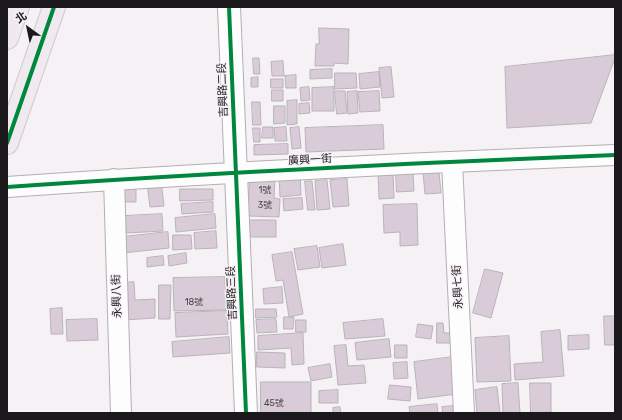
<!DOCTYPE html>
<html>
<head>
<meta charset="utf-8">
<style>
  body { margin:0 }
  #map { position:relative; width:622px; height:420px; overflow:hidden; background:#f6f1f5; font-family:Rubik,"Noto Sans TC",sans-serif }
  canvas { display:block }
  .frame { position:absolute; inset:0; border:8px solid #1b191b; pointer-events:none }
  .north { position:absolute; left:8px; top:8px; width:40px; height:40px; -webkit-text-stroke:3px #f7f0f6; paint-order:stroke; rotate:327deg; font-size:11px; font-weight:700; line-height:16px; text-align:center; color:#1b191b }
  .north::after { content:''; display:block; margin:auto; width:14px; height:18px; background:#1b191b; clip-path:polygon(50% 0,100% 100%,50% 72%,0 100%) }
</style>
</head>
<body>
<div id="map">
<canvas width="622" height="420"></canvas>
<div class="frame"></div>
<div class="north">北</div>
</div>
<script>
const g = document.querySelector('canvas').getContext('2d');
g.lineJoin = 'round';
function fill(path, color) { g.fillStyle = color; g.fill(path, 'evenodd'); }
function trace(path, color, width, dash) { g.strokeStyle = color; g.lineWidth = width; g.lineCap = dash ? 'butt' : 'round'; g.setLineDash(dash || []); g.stroke(path); }
function label(font, color, halo, rows, align = 'center') {
  g.font = font + ' Rubik,"Noto Sans TC",sans-serif'; g.lineWidth = 3; g.setLineDash([]); g.textBaseline = 'middle'; g.strokeStyle = halo; g.fillStyle = color; for (const [text, x, y, turn = 0] of rows) {
    g.save(); g.translate(x, y); g.rotate((+turn || 0) * Math.PI / 180); g.textAlign = isNaN(turn) ? turn : align; if (halo) g.strokeText(text, 0, 0); g.fillText(text, 0, 0); g.restore();
  }
}
const building = new Path2D(`
  M319 28 349 29 348 64 334 63V66H315L316 44H319Z
  M615 55V58L591 123 507 128 505 67Z
  M253 58H259L260 74H254Z
  M283 61 284 76H272L271 62Z
  M391 67 394 97 382 98 379 68Z
  M332 69V78L310 79V70Z
  M379 72 380 87 360 89 359 74Z
  M335 73H356L357 88 335 89Z
  M296 75V88H286L285 76Z
  M258 77V87H251V78Z
  M271 79H283V88H271Z
  M309 87 310 100 301 101 300 88Z
  M334 87V111H312V88Z
  M272 90H283V101H272Z
  M335 91H345L347 113 337 114Z
  M357 91 358 113 348 114 347 92Z
  M379 91 380 111 360 112 358 92Z
  M297 100V124L287 125V101Z
  M252 102H260L261 125H253Z
  M309 103 310 113 299 114V104Z
  M274 106H285V123L274 124Z
  M383 125 384 149 306 152 305 128Z
  M263 127H273V138H262Z
  M286 127 287 141H275L274 128Z
  M299 127 301 148 292 149 290 128Z
  M253 128H260V142H254Z
  M288 144V154L254 155V145Z
  M393 171 394 198 379 199 378 172Z
  M300 172 301 195 280 197 279 174Z
  M439 172 441 193 425 194 423 173Z
  M396 173H413L414 191 397 192Z
  M250 177 275 178 274 198 280 199 279 217 249 216Z
  M347 179 349 206 333 207 330 180Z
  M327 180 330 209 317 210 315 181Z
  M161 181 164 206 150 207 147 183Z
  M305 181H312L315 210H308Z
  M122 184H136V202H123Z
  M180 189H213V200L180 201Z
  M302 198 303 209 284 211 283 199Z
  M213 202V212L182 214 181 204Z
  M417 204 418 245 400 246V232L384 233 383 205Z
  M162 214 163 231 126 233 125 216Z
  M215 214 216 228 176 232 175 218Z
  M249 220H276V237H249Z
  M216 231 217 248 195 249 194 233Z
  M168 232 169 248 123 253 122 237Z
  M173 235H191L192 249 173 250Z
  M343 244 346 265 322 268 319 248Z
  M317 246 320 267 298 270 294 249Z
  M292 252 303 314 289 317 283 280 276 281 272 255Z
  M186 253 187 263 169 266 168 256Z
  M163 256 164 265 147 267V258Z
  M485 269 503 273 491 318 473 313Z
  M225 277 226 310 174 311 173 278Z
  M134 282 135 300 155 299V318L124 320 122 283Z
  M159 285H171L170 319H159Z
  M282 287 283 303 264 304 263 289Z
  M62 308 63 334H51L50 309Z
  M256 309H276L277 317 256 318Z
  M227 311 228 334 176 337 175 313Z
  M604 316H615V345H605Z
  M284 317H294L293 329H284Z
  M97 319 98 340 67 341 66 320Z
  M276 319 277 332 257 333 256 320Z
  M383 319 385 336 345 339 343 323Z
  M296 320H306V332H296Z
  M437 323H443L444 333H454V343H437Z
  M418 324 433 326 431 339 416 337Z
  M560 330 564 376 515 380 514 364 543 362 541 332Z
  M303 333 304 364 292 365 291 348 258 350V336Z
  M589 335V349L568 350V336Z
  M509 336 511 381 477 382 475 338Z
  M229 337 230 353 173 357 172 342Z
  M389 339 391 357 357 360 355 343Z
  M346 345 348 366 364 365 366 383 338 385 334 346Z
  M395 345H407V358H395Z
  M257 352 285 353V368L257 367Z
  M453 357 457 394 418 399 414 362Z
  M407 362 408 378 394 379 393 363Z
  M330 364 332 377 311 381 308 368Z
  M261 382H311V413H261Z
  M518 383 520 413H503L502 384Z
  M530 383H551V412L531 413Z
  M390 385 411 387 410 401 388 399Z
  M497 387 500 413H477L475 390Z
  M338 390V403H319V391Z
  M437 404 438 413H410L409 407Z
  M453 406 454 413H443L442 407Z
  M340 407 341 413H333V408Z`);
fill(building, '#d9ccd8');
trace(building, '#b7b4b7', 1);
const street = new Path2D(`
  M452 162 464 413
  M114 179 121 413
  M7 187C209 173 412 163 615 155`);
const secondary = new Path2D(`
  M229 7 246 413`);
const primary = new Path2D(`
  M7 38 18 7
  M7 143 54 7`);
trace(street, '#b2afb2', 22);
trace(secondary, '#b2afb2', 24);
trace(primary, '#cecccd', 24);
trace(street, '#fefdfe', 20);
trace(secondary, '#fefdfe', 22);
trace(primary, '#f0e9f0', 22);
trace(new Path2D(`
  M229 7 246 413
  M7 143 54 7
  M7 187C209 173 412 163 615 155`), '#00873e', 4);
label('9px', '#4a464a', null, [
  ["1號",265,190],
  ["3號",265,205],
  ["18號",194,302],
  ["45號",274,403]
]);
label('11px', '#1b191b', '#f7f0f6', [
  ["吉興路二段",223,90,-92],
  ["廣興一街",310,160,-3],
  ["永興七街",458,287,-93],
  ["吉興路三段",232,293,-92],
  ["永興八街",117,296,-92]
]);
</script>
</body>
</html>
